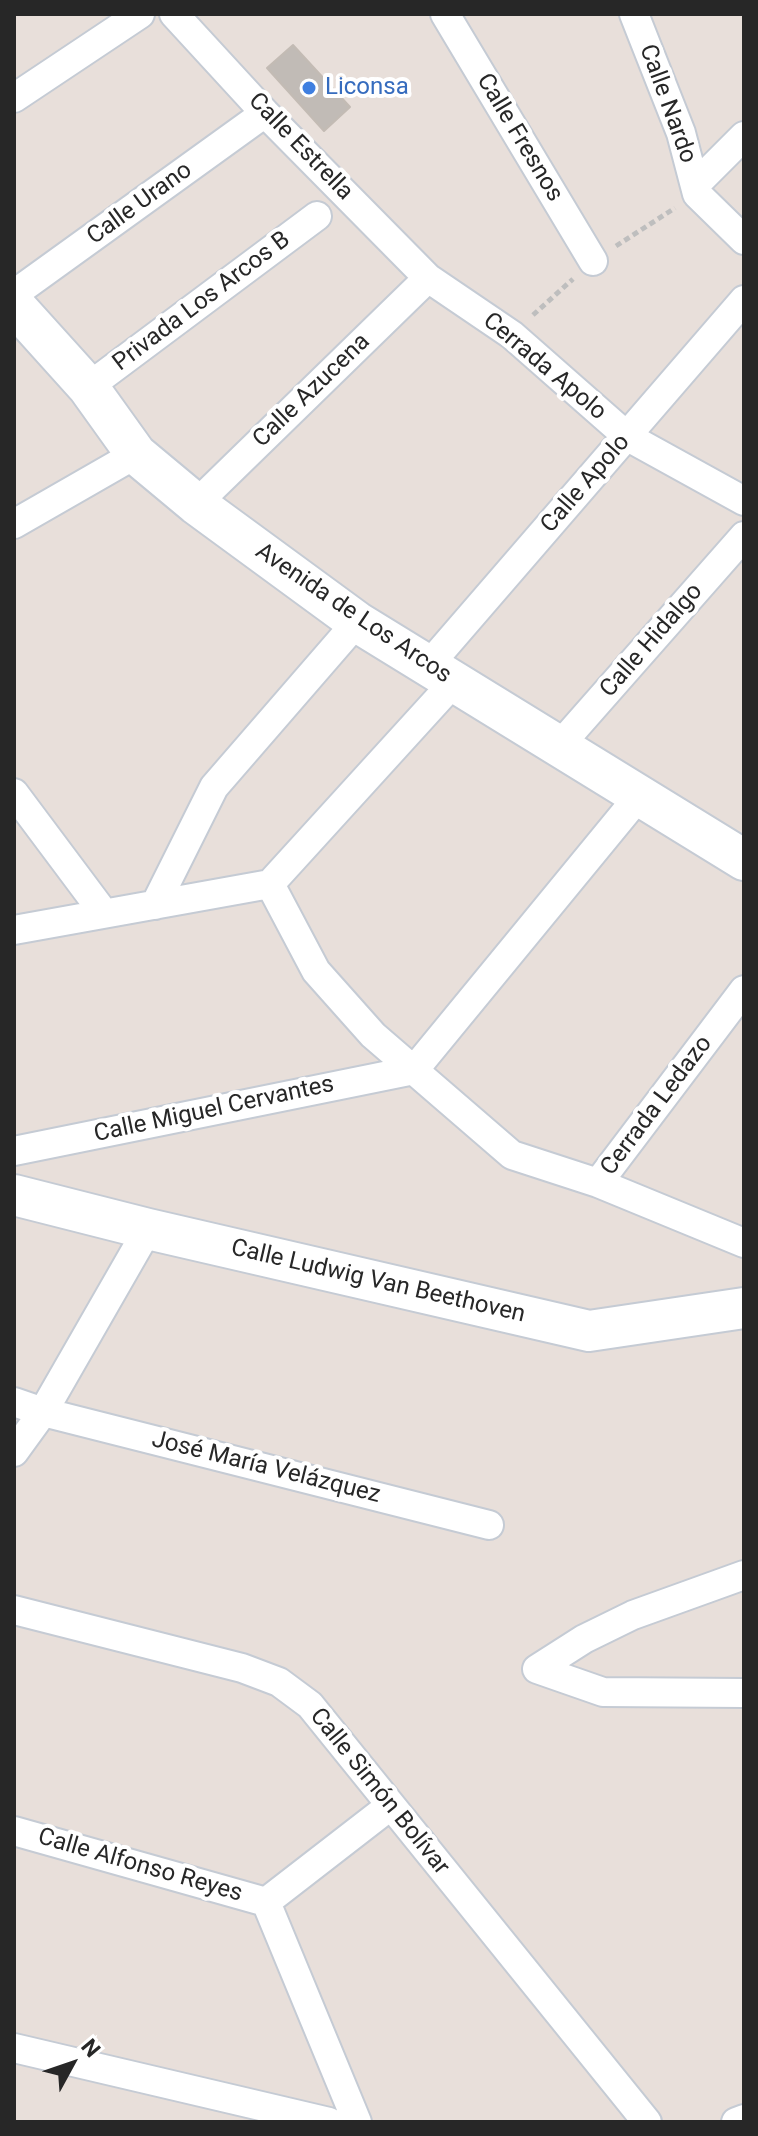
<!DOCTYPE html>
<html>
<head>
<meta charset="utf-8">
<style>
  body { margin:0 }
  #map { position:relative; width:758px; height:2136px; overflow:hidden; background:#e8dfda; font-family:Roboto,sans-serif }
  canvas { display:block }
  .frame { position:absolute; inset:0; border:16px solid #272727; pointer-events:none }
  .north { position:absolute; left:32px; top:2024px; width:80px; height:80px; -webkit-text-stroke:6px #fff; paint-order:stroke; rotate:50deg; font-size:22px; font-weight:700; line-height:32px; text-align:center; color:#272727 }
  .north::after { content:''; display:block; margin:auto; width:28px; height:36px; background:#272727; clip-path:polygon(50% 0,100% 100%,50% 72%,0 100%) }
</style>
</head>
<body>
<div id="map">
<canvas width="758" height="2136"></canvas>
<div class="frame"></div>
<div class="north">N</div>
</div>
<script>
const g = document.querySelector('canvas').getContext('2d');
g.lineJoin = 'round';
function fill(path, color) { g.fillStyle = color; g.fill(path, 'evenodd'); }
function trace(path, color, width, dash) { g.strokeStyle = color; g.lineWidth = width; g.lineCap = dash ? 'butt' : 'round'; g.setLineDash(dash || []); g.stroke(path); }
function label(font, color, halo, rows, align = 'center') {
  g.font = font + ' Roboto,sans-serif'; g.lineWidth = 8; g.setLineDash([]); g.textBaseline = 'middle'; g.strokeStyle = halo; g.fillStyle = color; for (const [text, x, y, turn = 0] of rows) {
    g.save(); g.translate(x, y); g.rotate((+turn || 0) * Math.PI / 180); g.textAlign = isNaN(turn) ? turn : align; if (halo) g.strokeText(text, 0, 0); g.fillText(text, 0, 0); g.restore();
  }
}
const building = new Path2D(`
  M293 45 350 107 324 131 267 68Z`);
fill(building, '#c1bbb6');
trace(building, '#c3bbb4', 2);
const street = new Path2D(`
  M174 14 265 113 428 278 512 335 628 437 744 501
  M445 14 593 261
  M634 14 681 133 697 194 744 240
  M14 98 140 14
  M695 185 744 136
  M14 294 265 113
  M88 387 317 216
  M196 504 428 278
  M14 524 136 454
  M427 667 744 300
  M560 745 744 536
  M14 793 103 912
  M270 884 316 971 373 1035 512 1155 598 1183 744 1243
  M270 884 453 683
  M155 905 214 787 357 622
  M14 930 270 884
  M14 1151 414 1070 639 796
  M598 1183 744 990
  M14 1402 43 1412 489 1525
  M14 1452 43 1412 148 1229
  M14 1610 242 1668 279 1682 310 1705 647 2122
  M537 1669 584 1639 633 1615 744 1575
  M537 1669 603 1692 744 1693
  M14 1831 266 1902
  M266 1902 357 2122
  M266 1902 390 1806
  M14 2048 329 2122
  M736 2122 744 2119`);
const secondary = new Path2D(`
  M14 305 88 387 136 454 196 504 357 622 744 860
  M14 1195 148 1229 589 1331 744 1308`);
trace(street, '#c5cbd4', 32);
trace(secondary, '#c5cbd4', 44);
trace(new Path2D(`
  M616 246 675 208
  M533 315 573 279`), '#bebebe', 5, [6, 4]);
trace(street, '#fff', 28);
trace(secondary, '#fff', 40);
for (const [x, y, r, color] of [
  [309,88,8,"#3f7fe0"]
]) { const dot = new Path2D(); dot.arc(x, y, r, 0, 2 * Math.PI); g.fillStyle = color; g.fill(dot); trace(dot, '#fff', 3); }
label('24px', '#366cbe', '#fff', [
  ["Liconsa",325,88]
], 'left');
label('24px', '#272727', '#fff', [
  ["Calle Nardo",667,104,70],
  ["Calle Fresnos",519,138,59],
  ["Calle Estrella",300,147,46],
  ["Calle Urano",140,204,-36],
  ["Privada Los Arcos B",202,302,-37],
  ["Cerrada Apolo",544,367,40],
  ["Calle Azucena",312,391,-44],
  ["Calle Apolo",586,484,-49],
  ["Avenida de Los Arcos",353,614,34],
  ["Calle Hidalgo",652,641,-49],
  ["Cerrada Ledazo",657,1106,-53],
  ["Calle Miguel Cervantes",214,1110,-12],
  ["Calle Ludwig Van Beethoven",378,1282,13],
  ["José María Velázquez",266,1468,14],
  ["Calle Simón Bolívar",379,1792,51],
  ["Calle Alfonso Reyes",140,1866,16]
]);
</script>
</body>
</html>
